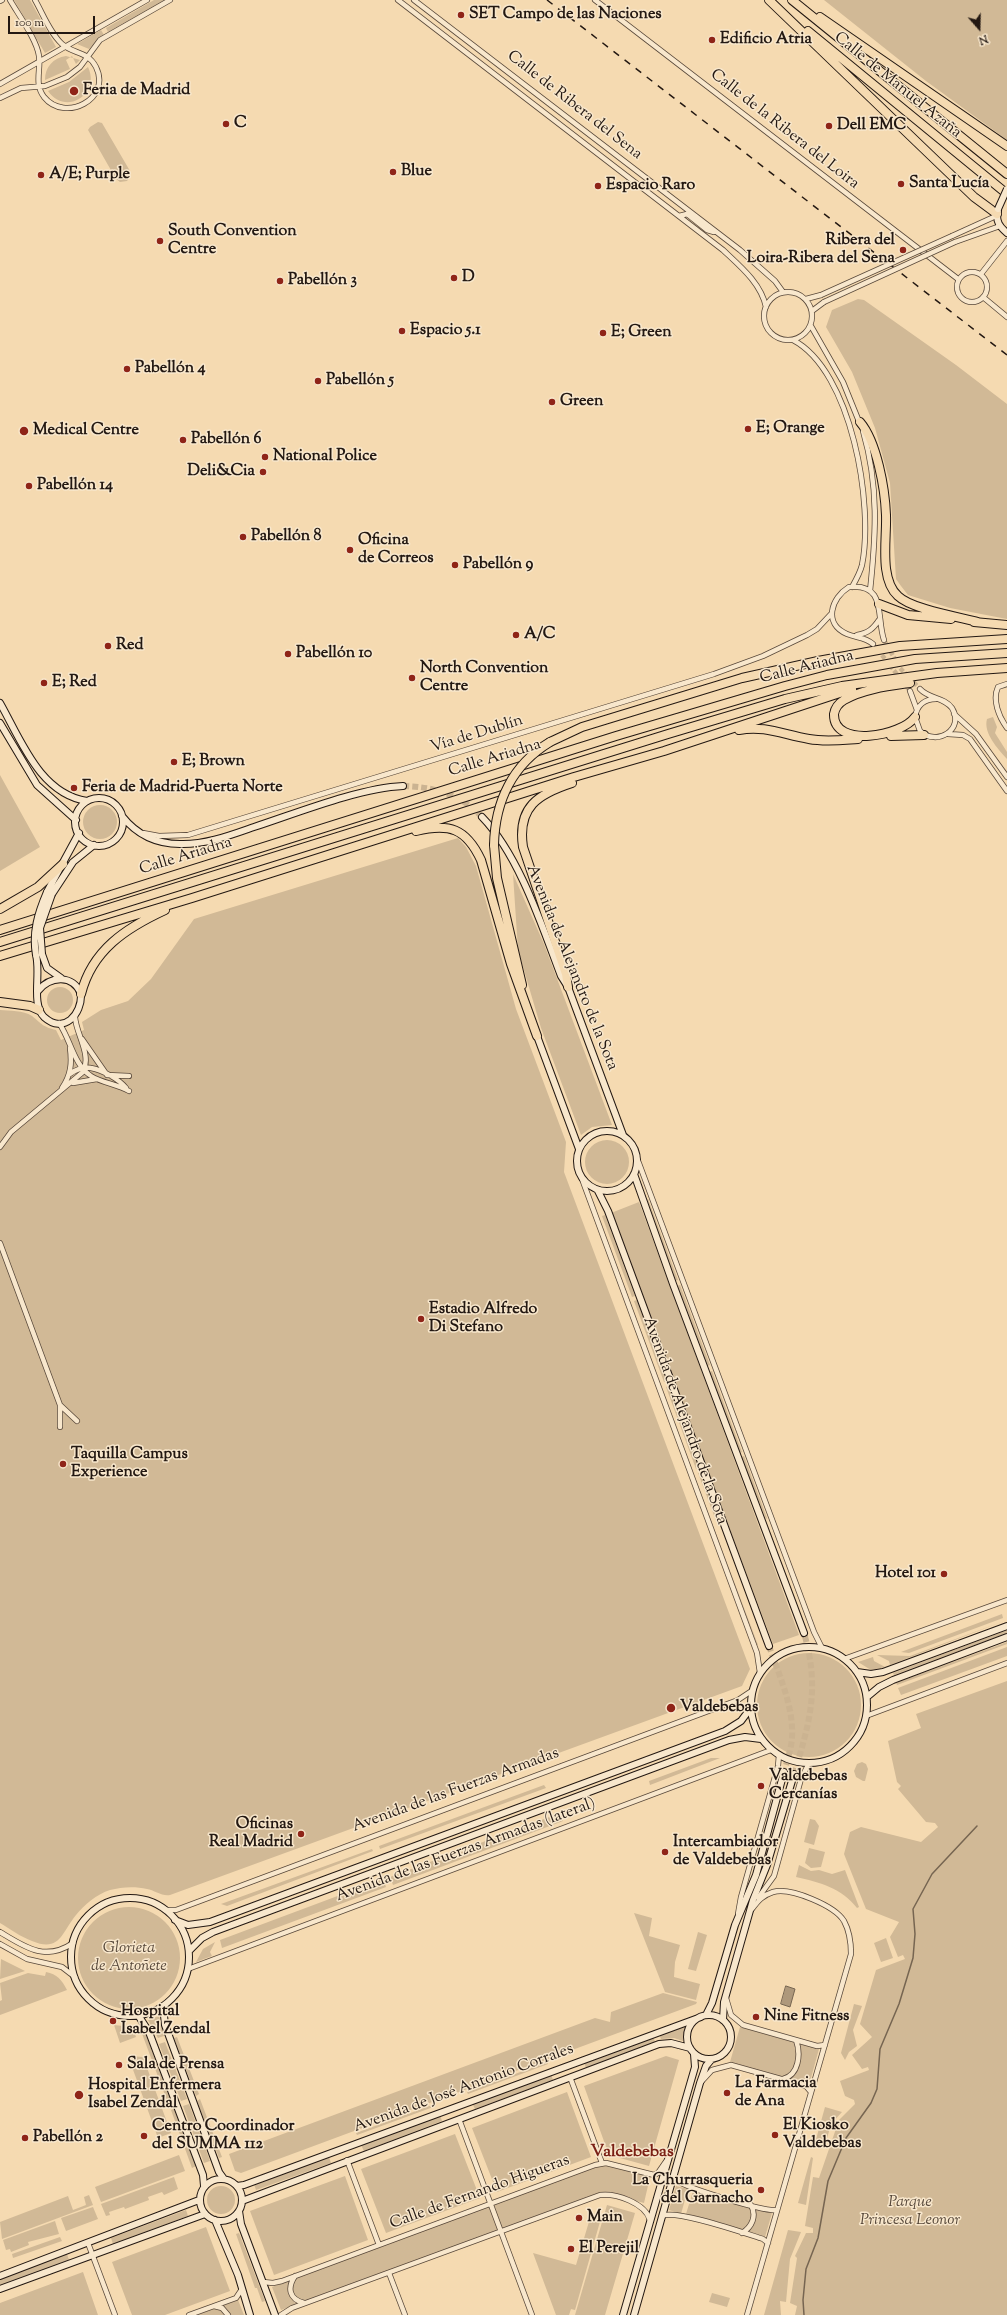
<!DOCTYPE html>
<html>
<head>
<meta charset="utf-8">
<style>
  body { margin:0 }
  #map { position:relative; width:1007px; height:2315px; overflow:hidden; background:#f5dab1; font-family:"Sorts Mill Goudy",serif }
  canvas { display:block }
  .north { position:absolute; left:959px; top:8px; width:40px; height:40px; -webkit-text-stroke:3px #f8e7cc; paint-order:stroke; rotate:160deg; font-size:11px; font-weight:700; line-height:16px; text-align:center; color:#231812 }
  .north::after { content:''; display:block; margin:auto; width:14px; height:18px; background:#231812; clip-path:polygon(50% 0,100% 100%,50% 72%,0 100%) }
  .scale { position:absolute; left:8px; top:16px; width:87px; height:18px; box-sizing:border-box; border:2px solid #231812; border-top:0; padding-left:5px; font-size:12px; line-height:14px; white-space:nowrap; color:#231812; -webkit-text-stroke:3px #f8e7cc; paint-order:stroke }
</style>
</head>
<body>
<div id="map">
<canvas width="1007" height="2315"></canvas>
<div class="north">N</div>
<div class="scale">100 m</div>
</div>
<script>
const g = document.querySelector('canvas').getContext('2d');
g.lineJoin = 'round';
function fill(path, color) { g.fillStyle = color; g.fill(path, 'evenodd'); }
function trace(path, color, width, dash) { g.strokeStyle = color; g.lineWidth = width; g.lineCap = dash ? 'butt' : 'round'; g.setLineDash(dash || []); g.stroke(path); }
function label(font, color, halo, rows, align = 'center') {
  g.font = font + ' "Sorts Mill Goudy",serif'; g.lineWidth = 3; g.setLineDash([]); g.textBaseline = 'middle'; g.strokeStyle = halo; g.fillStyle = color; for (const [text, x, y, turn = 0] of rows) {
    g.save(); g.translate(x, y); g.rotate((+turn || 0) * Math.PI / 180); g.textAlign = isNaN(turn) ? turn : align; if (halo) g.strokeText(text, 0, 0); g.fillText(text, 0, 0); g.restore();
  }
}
fill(new Path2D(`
  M14 0H30L56 47 45 53Z
  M154 0H164L108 32 106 28Z
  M824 0H1007V140L926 81Z
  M101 30 104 35 89 49 77 44Z
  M66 56 80 60 76 64 72 56 66 60 70 69 45 80C45 67 53 58 66 56Z
  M88 67C101 95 65 116 48 91L69 82Z
  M98 122 102 123 130 171V177L127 181 120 182 116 179 88 130 90 127Z
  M858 299 864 300 956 365 1007 404V619L950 608 908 595 901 586 896 579 890 483 875 428 852 372 826 327 832 310Z
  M993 717 997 727 995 733 1007 752V759C998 749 983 733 987 719Z
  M0 775 40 847 0 871Z
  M83 822a17 17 0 1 1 34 0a17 17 0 1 1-34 0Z
  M458 838 466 847 476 866 516 1009 566 1142 564 1172 750 1669 742 1686 170 1895C163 1897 154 1890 147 1889 135 1886 121 1887 110 1890 97 1894 84 1905 76 1915 62 1932 60 1953 32 1941 21 1937 10 1929 0 1923V1010C10 1011 23 1010 32 1016 42 1024 43 1027 56 1030L61 1040 84 1030 82 1022 101 1010 128 1001 151 979 194 919Z
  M513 874 544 944 612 1125 592 1127 581 1135 541 1028 518 950Z
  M47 1000a13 13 0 1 1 26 0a13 13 0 1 1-26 0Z
  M585 1162a22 22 0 1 1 44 0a22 22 0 1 1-44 0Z
  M648 1199 678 1280 675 1281 645 1200Z
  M639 1202 799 1635 773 1644 611 1213Z
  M605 1215 635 1296 632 1297 602 1216Z
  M680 1285 710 1365 707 1366 677 1286Z
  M637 1300 668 1381 664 1382 634 1301Z
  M712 1371 742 1452 739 1453 709 1372Z
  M669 1386 700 1467 696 1469 666 1387Z
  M744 1456 767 1518 766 1519 741 1457Z
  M701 1472 721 1525 718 1526 698 1473Z
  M693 1475H694L758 1645H757Z
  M1002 1614 1003 1618 909 1653 901 1652Z
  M1004 1621 890 1665 889 1661 877 1655 910 1656Z
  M1007 1630V1633L894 1675 893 1673Z
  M1007 1642V1644L897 1685 896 1683Z
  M1007 1647V1656L901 1695 898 1688Z
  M757 1705a52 52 0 1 1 104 0a52 52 0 1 1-104 0Z
  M873 1657 874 1661 885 1667 871 1670 858 1662Z
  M1007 1681V2315H795L797 2306 790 2303 797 2258 795 2256 806 2233H813V2228L805 2226 813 2177 819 2178 839 2120 855 2104 854 2100 845 2096 840 2081 869 2070 868 2067 862 2069 852 2055 872 2037 860 2024 876 1970 905 1959 903 1955 898 1957 890 1937 899 1922 866 1909 844 1854 850 1832 861 1827 921 1842 938 1827 935 1823 926 1822 898 1789 901 1786 897 1782 888 1741 921 1728 916 1714Z
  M711 1758H720L650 1785 649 1781Z
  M862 1762 866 1764 868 1769 865 1781H863L856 1777 854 1771 857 1764Z
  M544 1785 546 1788 380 1849 379 1846Z
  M560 1813 563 1821 393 1885 390 1877Z
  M810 1819 815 1820 819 1826 814 1845 804 1842Z
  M809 1848 825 1852 821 1867 811 1868 805 1863Z
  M372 1849 373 1851 227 1906 221 1904Z
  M799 1865 811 1871 819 1870 832 1874 845 1870 859 1907 857 1908C842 1888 819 1882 796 1877Z
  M383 1879 386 1887 222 1948 220 1940Z
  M78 1958a51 51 0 1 1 102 0a51 51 0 1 1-102 0Z
  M634 1913 652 1918 649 1936 680 1945 675 1962 674 1977 700 1984 696 2000 665 1992Z
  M698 1932 707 1935 696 1971 688 1969Z
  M886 1938 893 1958 881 1962 874 1943Z
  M215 1942 210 1952 212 1956 196 1962 203 1949Z
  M1 1959 25 1971 0 1979Z
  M46 1972C57 1974 62 1980 67 1990L0 2015V2001L2 2000 0 1983 28 1973 45 1976Z
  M663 1993 697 2002 696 2004 241 2173 235 2171 229 2154 595 2018 610 2022 611 2012Z
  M854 2004 862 2006 853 2030 857 2046 849 2052 845 2060 841 2053Z
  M159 2016 164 2036 158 2038 148 2020Z
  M138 2023 144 2030 172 2104 169 2106Z
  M685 2024 683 2041 674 2038 661 2039 659 2034Z
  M114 2025 132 2027 136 2037 120 2043Z
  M740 2027 819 2049 809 2085 730 2062Z
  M653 2036 655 2042 586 2068 584 2062Z
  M177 2037 199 2094 196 2096 174 2038Z
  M165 2042 187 2099 181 2101 159 2044Z
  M128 2056 143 2057 171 2133 158 2138Z
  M666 2056 679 2060 649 2166 609 2155 584 2086Z
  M547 2062 548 2064 468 2094 467 2092Z
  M551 2074 553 2080 475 2109 472 2103Z
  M567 2092 591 2157 497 2192 472 2128Z
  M200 2099 222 2157 219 2158 197 2101Z
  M189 2104 210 2161 204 2163 183 2106Z
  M435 2104 436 2106 357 2135 356 2133Z
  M825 2107 842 2112 831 2124 825 2146 815 2143Z
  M174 2109 196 2166 192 2168 171 2110Z
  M440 2115 442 2121 364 2151 361 2145Z
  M455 2134 480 2198 386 2233 361 2169Z
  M179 2155 185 2171 101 2202 95 2187Z
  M329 2157 331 2163 256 2190 254 2184Z
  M811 2157 813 2158 806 2205 798 2203Z
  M603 2164 650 2177 644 2203 607 2193H599L281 2310 272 2287Z
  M345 2176 368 2240 274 2275 250 2211Z
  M174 2177 178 2189 164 2195 162 2192 148 2197 149 2200 125 2209 124 2207 109 2212 110 2215 106 2216 101 2204Z
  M676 2186 688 2189 681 2214 669 2210Z
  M207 2200a14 14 0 1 1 28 0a14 14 0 1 1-28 0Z
  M693 2191 772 2213 765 2237 686 2214Z
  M89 2195 93 2205 2 2239 0 2222 68 2196 73 2210 86 2205 84 2197Z
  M607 2205 635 2213 605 2315H575Z
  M93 2207 98 2219 66 2231 61 2218Z
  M186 2210 188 2216 113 2244 111 2238Z
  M591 2215 601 2218 575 2310 571 2309 569 2315H556L533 2253 576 2265Z
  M55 2221 59 2234 28 2242 29 2245 11 2252 10 2249 6 2250 3 2240Z
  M206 2227 230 2291 165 2315H132L112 2262Z
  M788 2230 801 2232 790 2259 786 2302 780 2301 781 2315H764Z
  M239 2233 265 2301 262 2302 257 2288H255L236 2234Z
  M60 2237 62 2241 13 2258 12 2254Z
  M67 2254 69 2260 0 2286V2279Z
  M83 2272 98 2315H0V2303Z
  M712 2293 730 2298 727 2307 709 2302Z
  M238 2300 244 2315H196Z`), '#d1b996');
const water = new Path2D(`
  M786 1986 795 1989 790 2007 781 2004Z`);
fill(water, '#ae987b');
trace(water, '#766551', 1);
trace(new Path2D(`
  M804 2315 803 2300 806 2269 818 2238 828 2181 846 2138 871 2103 877 2089 880 2049 899 2004 913 1958 915 1934 913 1909 932 1874 977 1826`), '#766551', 1.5);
trace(new Path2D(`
  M884 640 900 668 920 689
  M878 650 910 691`), '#cbb391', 4.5, [4.5, 2]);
trace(new Path2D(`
  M403 786C435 787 460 794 482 817
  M769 1646C779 1675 794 1707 792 1738 791 1750 787 1761 784 1772
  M794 1774C810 1722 820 1688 804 1633`), '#cbb391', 6, [6, 3]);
const street = new Path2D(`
  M10 0C18 14 37 40 39 56 41 70 34 84 44 97 65 123 112 99 96 67 88 51 73 54 62 44 50 33 43 14 35 0
  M398 0 723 250C740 266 761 283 766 307
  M414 0 740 250 775 281 783 292
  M595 0 958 279
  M0 1 2 0
  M0 84 147 0
  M0 98 21 88 45 86 67 77 80 67 100 40 170 0
  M679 216 687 214 707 230 714 232
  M952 236 996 216
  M955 242 1000 226
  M957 287a15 15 0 1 1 30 0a15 15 0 1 1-30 0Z
  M981 274 1007 241
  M764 316a24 24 0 1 1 48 0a24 24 0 1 1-48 0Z
  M983 297 1007 317
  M806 299 821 295
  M812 311 824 302
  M811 326 843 382 860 424
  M793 340C852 371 874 505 862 565 860 573 856 580 852 587
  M863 431C879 486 876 535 870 591
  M857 635C868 633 873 629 879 620
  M873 644C865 637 857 638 847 634 823 624 831 598 849 587 887 583 876 617 884 640
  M1007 684 998 687C992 700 999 717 1007 728
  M920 689C929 699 944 697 952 708 965 729 937 747 920 731L915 717C917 705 925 699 936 699
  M910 691 917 710
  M954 714 976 734 1007 777
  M948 734 963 735 970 739 1007 791
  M143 833 159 836 188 835 714 674 763 656 807 635 817 629 832 613
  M59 1023C71 1040 73 1064 91 1076 102 1083 117 1084 129 1091
  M82 1039 107 1075 129 1076
  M70 1074C75 1070 84 1066 91 1068 102 1070 119 1079 126 1088
  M73 1083 97 1079
  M62 1088C71 1075 72 1063 70 1048
  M0 1147 11 1132 83 1072C92 1055 76 1034 75 1017
  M637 1158 814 1632 822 1648
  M582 1179 757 1653 760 1673
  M0 1243 60 1405V1427
  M60 1405 77 1421
  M844 1659 1007 1600
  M866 1716 1007 1663
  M758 1898 774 1876 801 1779 809 1763
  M165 1910H176L738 1700 753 1690
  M738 1914 741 1897 778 1766 779 1755
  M0 1932C25 1947 45 1962 73 1943
  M0 1944 27 1959 62 1967 75 1977
  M188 1969 771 1750
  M726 1998 731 2015 743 2025 817 2046 825 2045
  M570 2077 602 2163
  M783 2079C799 2075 801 2054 796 2040
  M701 2082 712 2070 731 2065 806 2086 811 2092
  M459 2119 532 2315
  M347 2160 379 2245
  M673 2178C681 2187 765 2212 777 2210
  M662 2216C676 2209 744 2233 763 2239L768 2243
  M742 2233C752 2227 757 2216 751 2205
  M88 2243 115 2315
  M389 2273 405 2315
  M295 2276C287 2288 289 2299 304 2303
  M263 2282 273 2283 282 2281 595 2165 606 2163 654 2175 658 2173 669 2157
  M214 2306 222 2308 228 2315
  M189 2315 236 2298 242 2289
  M281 2315 292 2308 600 2195C616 2193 645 2203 650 2220
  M747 2315 851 1954C851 1942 850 1932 844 1921 835 1906 791 1887 773 1892 763 1895 758 1901 752 1909`);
const secondary = new Path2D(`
  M998 211C995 221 1000 227 1007 233
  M0 703C21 740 40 794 87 801
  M0 723 37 785 76 820
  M75 822a24 24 0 1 1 48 0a24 24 0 1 1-48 0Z
  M122 816C137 835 156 844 180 844 205 845 231 835 254 827 297 813 359 788 403 786
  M482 817C519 855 542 926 561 976L568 987 623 1135
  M47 892 79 833
  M52 894 73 862 94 845
  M42 954 47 968 61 978
  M36 955C41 974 31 1004 44 1017 64 1035 82 1014 81 994 73 974 50 976 38 991
  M537 1036 579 1149
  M577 1161a30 30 0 1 1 60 0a30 30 0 1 1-60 0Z
  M634 1174 673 1284 804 1633
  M598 1191 608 1211 769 1646
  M751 1705a58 58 0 1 1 116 0a58 58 0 1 1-116 0Z
  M857 1672 871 1674 883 1672 1007 1626
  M867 1697 879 1687 893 1680 1007 1637
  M71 1957a59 59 0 1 1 118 0a59 59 0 1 1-118 0Z
  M175 1920 188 1925 210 1922 725 1731 741 1721 750 1709
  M189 1951 202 1938 213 1932 729 1740 745 1737 761 1739
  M163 2006 165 2025 219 2172 224 2179
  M687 2037a22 22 0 1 1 44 0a22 22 0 1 1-44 0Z
  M138 2015 149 2032 203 2175 204 2186
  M706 2015 712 2003 735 1925 756 1875 784 1772
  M723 2020 724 2002 753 1900 767 1865 794 1774
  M200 2200a21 21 0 1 1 42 0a21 21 0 1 1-42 0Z
  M237 2186 244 2185 701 2017
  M242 2201 659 2044 671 2043 690 2048
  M239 2211 241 2224 275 2315
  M215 2220 238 2275 250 2315
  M0 2276 199 2200
  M0 2289 205 2214
  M623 2315 695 2067 694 2054
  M634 2315 700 2083 706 2066 711 2060`);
const highway = new Path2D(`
  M769 0 974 197 997 214
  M792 0 1007 174
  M820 17 1007 146
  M808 31 1007 194
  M860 422C877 442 885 489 886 515 887 539 879 579 898 596 911 609 959 617 978 622
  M879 604 908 615 951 619
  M974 622 1007 625
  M910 683C889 686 863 689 844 700 839 703 835 708 834 714 833 749 902 736 915 717
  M739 730C765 725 784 735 809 739 825 742 842 740 858 739
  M891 736 924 735
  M550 742 582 727 742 678 818 661 900 646 1007 639
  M416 831C449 823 466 828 481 860L511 964 537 1036
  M494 845 497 878 522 985
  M0 909 38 887 63 864
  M0 930 616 736 785 686 827 675 915 659 1007 653
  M0 942 668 734 785 699 842 686 937 673 1007 668
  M0 956 192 898 574 777 664 751 852 689
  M568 987 566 974 523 847C517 807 538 794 572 783
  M81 994C92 950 126 928 165 910
  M0 1002 30 1006 39 1010`);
trace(street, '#58483a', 6);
trace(secondary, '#231812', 8);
trace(highway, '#231812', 10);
trace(street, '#f8e7cc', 4.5);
trace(secondary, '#f8e7cc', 6);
trace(highway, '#f5dab1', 8);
trace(new Path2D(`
  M547 0 1007 355`), '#231812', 1.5, [7, 7]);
const streetBridge = new Path2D(`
  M821 295 952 236
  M824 302 955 242`);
const secondaryBridge = new Path2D(`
  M998 209 1007 189
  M42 954 40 928 52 894
  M36 955C32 932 38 913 47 892`);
const highwayBridge = new Path2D(`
  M494 845C495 802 512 765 550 742`);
trace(streetBridge, '#58483a', 6, []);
trace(secondaryBridge, '#231812', 8, []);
trace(highwayBridge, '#231812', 10, []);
trace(streetBridge, '#f8e7cc', 4.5);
trace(secondaryBridge, '#f8e7cc', 6);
trace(highwayBridge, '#f5dab1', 8);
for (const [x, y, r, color] of [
  [461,15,4,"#8f2418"],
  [712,40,4,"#8f2418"],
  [74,91,5,"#8f2418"],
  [226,124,4,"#8f2418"],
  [829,126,4,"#8f2418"],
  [393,172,4,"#8f2418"],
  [41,175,4,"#8f2418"],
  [901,184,4,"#8f2418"],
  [598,186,4,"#8f2418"],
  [160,241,4,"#8f2418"],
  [903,250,4,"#8f2418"],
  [454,278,4,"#8f2418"],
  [280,281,4,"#8f2418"],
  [402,331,4,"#8f2418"],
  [603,333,4,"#8f2418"],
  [127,369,4,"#8f2418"],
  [318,381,4,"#8f2418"],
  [552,402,4,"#8f2418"],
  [748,429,4,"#8f2418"],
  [24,431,5,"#8f2418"],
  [183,440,4,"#8f2418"],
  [265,457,4,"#8f2418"],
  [263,472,4,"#8f2418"],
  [29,486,4,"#8f2418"],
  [243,537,4,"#8f2418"],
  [350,550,4,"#8f2418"],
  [455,565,4,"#8f2418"],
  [516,635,4,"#8f2418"],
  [108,646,4,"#8f2418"],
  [288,654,4,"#8f2418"],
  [412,678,4,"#8f2418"],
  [44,683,4,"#8f2418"],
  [174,762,4,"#8f2418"],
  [74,788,4,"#8f2418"],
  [421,1319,4,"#8f2418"],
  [63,1464,4,"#8f2418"],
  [944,1574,4,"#8f2418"],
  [671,1708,5,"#8f2418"],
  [761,1786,4,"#8f2418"],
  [301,1834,4,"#8f2418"],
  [665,1852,4,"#8f2418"],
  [756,2017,4,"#8f2418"],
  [113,2021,4,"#8f2418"],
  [119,2065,4,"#8f2418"],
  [727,2093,4,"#8f2418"],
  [79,2095,5,"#8f2418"],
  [775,2135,4,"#8f2418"],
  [144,2136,4,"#8f2418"],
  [25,2138,4,"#8f2418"],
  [761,2190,4,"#8f2418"],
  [579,2218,4,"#8f2418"],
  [571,2249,4,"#8f2418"]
]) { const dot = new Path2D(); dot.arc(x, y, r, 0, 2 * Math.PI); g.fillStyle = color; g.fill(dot); trace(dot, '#f8e7cc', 1.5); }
label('bold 16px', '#231812', '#f8e7cc', [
  ["SET Campo de las Naciones",469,15],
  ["Edificio Atria",720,40],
  ["Feria de Madrid",83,91],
  ["C",234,124],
  ["Dell EMC",837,126],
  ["Blue",401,172],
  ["A/E; Purple",49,175],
  ["Santa Lucía",909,184],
  ["Espacio Raro",606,186],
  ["South Convention",168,232],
  ["Centre",168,250],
  ["Ribera del",895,241,"right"],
  ["Loira-Ribera del Sena",895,259,"right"],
  ["D",462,278],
  ["Pabellón 3",288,281],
  ["Espacio 5.1",410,331],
  ["E; Green",611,333],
  ["Pabellón 4",135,369],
  ["Pabellón 5",326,381],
  ["Green",560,402],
  ["E; Orange",756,429],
  ["Medical Centre",33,431],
  ["Pabellón 6",191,440],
  ["National Police",273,457],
  ["Deli&Cia",255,472,"right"],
  ["Pabellón 14",37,486],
  ["Pabellón 8",251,537],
  ["Oficina",358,541],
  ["de Correos",358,559],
  ["Pabellón 9",463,565],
  ["A/C",524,635],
  ["Red",116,646],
  ["Pabellón 10",296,654],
  ["North Convention",420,669],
  ["Centre",420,687],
  ["E; Red",52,683],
  ["E; Brown",182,762],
  ["Feria de Madrid-Puerta Norte",82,788],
  ["Estadio Alfredo",429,1310],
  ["Di Stefano",429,1328],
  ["Taquilla Campus",71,1455],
  ["Experience",71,1473],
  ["Hotel 101",936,1574,"right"],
  ["Valdebebas",680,1708],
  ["Valdebebas",769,1777],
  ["Cercanías",769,1795],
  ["Oficinas",293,1825,"right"],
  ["Real Madrid",293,1843,"right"],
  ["Intercambiador",673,1843],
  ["de Valdebebas",673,1861],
  ["Hospital",121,2012],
  ["Isabel Zendal",121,2030],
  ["Nine Fitness",764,2017],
  ["Sala de Prensa",127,2065],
  ["La Farmacia",735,2084],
  ["de Ana",735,2102],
  ["Hospital Enfermera",88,2086],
  ["Isabel Zendal",88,2104],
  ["El Kiosko",783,2126],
  ["Valdebebas",783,2144],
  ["Centro Coordinador",152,2127],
  ["del SUMMA 112",152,2145],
  ["Pabellón 2",33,2138],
  ["La Churrasqueria",753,2181,"right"],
  ["del Garnacho",753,2199,"right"],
  ["Main",587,2218],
  ["El Perejil",579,2249]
], 'left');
label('16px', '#231812', '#f8e7cc', [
  ["Calle de Manuel Azaña",897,86,39],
  ["Calle de Ribera del Sena",574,106,38],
  ["Calle de la Ribera del Loira",784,130,38],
  ["Calle Ariadna",807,668,-14],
  ["Vía de Dublín",477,735,-17],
  ["Calle Ariadna",495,759,-17],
  ["Calle Ariadna",186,857,-17],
  ["Avenida de Alejandro de la Sota",571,968,68],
  ["Avenida de Alejandro de la Sota",684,1421,70],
  ["Avenida de las Fuerzas Armadas",456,1791,-20],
  ["Avenida de las Fuerzas Armadas (lateral)",466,1851,-20],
  ["Avenida de José Antonio Corrales",464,2089,-20],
  ["Calle de Fernando Higueras",480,2193,-20]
]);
label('italic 16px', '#57483a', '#f8e7cc', [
  ["Glorieta",129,1949],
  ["de Antoñete",129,1967],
  ["Parque",910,2203],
  ["Princesa Leonor",910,2221]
]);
label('bold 17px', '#7a1f14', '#f8e7cc', [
  ["Valdebebas",632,2153]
]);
</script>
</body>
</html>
